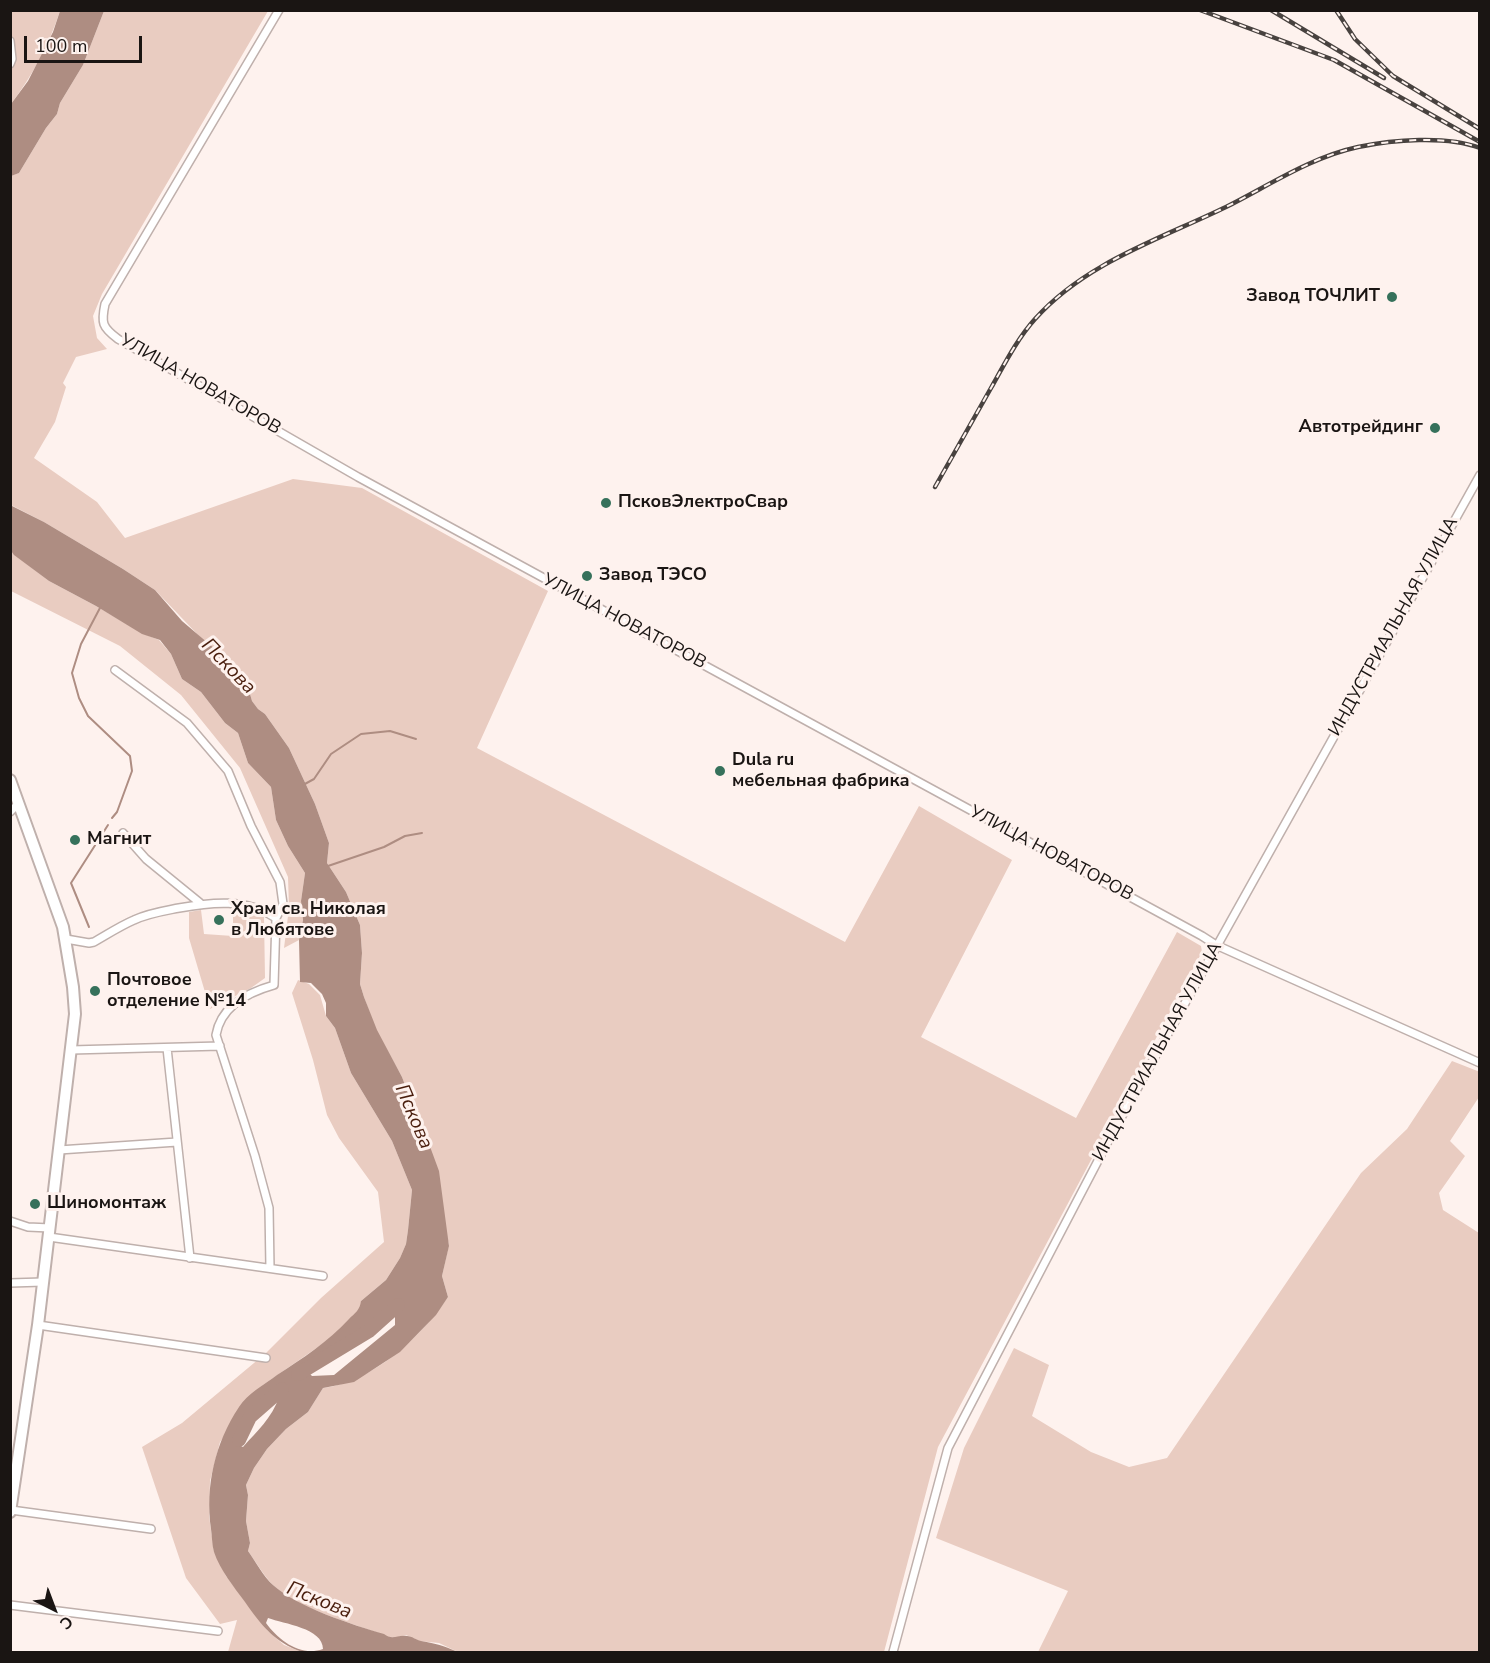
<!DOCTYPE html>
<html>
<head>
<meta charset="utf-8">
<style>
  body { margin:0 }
  #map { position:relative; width:1490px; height:1663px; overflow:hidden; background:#fef2ee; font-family:"Nunito Sans",sans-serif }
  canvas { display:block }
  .frame { position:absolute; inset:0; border:12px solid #1a1513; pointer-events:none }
  .north { position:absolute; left:24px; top:1579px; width:60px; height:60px; -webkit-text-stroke:4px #fef2ee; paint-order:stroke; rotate:138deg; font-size:16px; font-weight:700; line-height:24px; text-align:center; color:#1a1513 }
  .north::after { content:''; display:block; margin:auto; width:21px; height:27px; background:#1a1513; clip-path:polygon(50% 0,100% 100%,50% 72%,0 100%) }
  .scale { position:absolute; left:24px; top:36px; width:118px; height:27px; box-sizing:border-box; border:3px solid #1a1513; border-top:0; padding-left:8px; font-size:18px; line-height:21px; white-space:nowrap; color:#1a1513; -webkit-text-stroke:4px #fef2ee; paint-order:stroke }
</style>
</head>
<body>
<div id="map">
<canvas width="1490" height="1663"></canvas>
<div class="frame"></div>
<div class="north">С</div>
<div class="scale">100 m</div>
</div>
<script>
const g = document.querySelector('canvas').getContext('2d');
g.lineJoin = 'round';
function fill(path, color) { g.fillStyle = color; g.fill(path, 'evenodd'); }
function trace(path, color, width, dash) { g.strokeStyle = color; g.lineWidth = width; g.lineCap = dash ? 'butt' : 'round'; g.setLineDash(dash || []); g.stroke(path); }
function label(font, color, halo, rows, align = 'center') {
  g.font = font + ' "Nunito Sans",sans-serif'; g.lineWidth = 6; g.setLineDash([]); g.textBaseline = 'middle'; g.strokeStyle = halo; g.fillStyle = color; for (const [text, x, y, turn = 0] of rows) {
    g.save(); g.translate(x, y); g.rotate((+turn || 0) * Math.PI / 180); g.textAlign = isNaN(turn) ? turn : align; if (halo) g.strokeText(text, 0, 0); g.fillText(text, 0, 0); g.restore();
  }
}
fill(new Path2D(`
  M11 11H60C49 45 32 76 11 104Z
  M104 11H268L102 294 93 316 97 338 107 349 76 357 63 383 66 387 55 422 34 458 97 502 125 538 293 479 362 488 548 591 477 748 845 942 919 806 1012 860 921 1037 1076 1118 1177 932 1201 946 1202 952 938 1447 884 1652H458L439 1643 419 1641 406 1635 395 1638 389 1637C354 1623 301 1611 273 1585 264 1576 256 1562 248 1551L250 1543 246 1521 248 1495 246 1485 254 1468 267 1449 286 1429 308 1412 323 1388C373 1382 421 1337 448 1297L442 1276 449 1245 418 1114 413 1106 402 1077 376 1030 364 997 360 984 362 953 360 925 346 892 327 863 329 843 315 804 289 748 265 714 258 709 252 701 248 687 155 590 123 569 44 522 11 505 10 176 19 173 46 128 57 114 60 103 83 65Z
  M10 551 49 581 96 606 142 633 159 640 171 654 182 679 201 692 225 723 238 733 248 763 271 787 276 820 288 846 305 873 301 901 303 920 299 940 284 948 289 908 288 877 240 768 181 695 120 646 11 591Z
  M246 908 264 917 265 978 251 988 210 1009 189 938V912L201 910 204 934 233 936V909Z
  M298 980 309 984 320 995 326 1016 335 1028 351 1073 392 1141 412 1190 408 1230 406 1244 400 1258 386 1280 361 1301V1308L334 1336 263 1385 220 1442 210 1481 209 1516 214 1551 226 1576 268 1631 284 1645 302 1652H228L237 1620 220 1624 186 1578 142 1447 182 1423 266 1353 321 1298 384 1242 378 1192 339 1138 327 1115 313 1060 292 993Z
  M1452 1061 1480 1072 1479 1097 1450 1141 1465 1156 1439 1193 1443 1210 1479 1233V1652H1038L1068 1591 936 1538 964 1448 1014 1348 1049 1365 1032 1416 1091 1452 1129 1467 1167 1458 1361 1173 1407 1129Z`), '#e9ccc1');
fill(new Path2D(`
  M60 11H104L83 65 60 103 57 114 46 128 19 173 11 176V104L28 81 53 32Z
  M10 505 44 522 123 569 155 590 182 621 229 661 248 687 252 701 258 709 265 714 289 748 315 804 329 843 327 863 346 892 360 925 362 953 360 984 364 997 377 1030 402 1077 413 1106 418 1114 439 1171 449 1246 442 1276 448 1297 436 1315 400 1352 354 1382 323 1388 308 1412 286 1429 267 1449 254 1468 246 1485 248 1495 246 1521 250 1543 248 1551C256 1562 263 1576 273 1585 297 1607 353 1625 384 1634 393 1641 398 1634 407 1636 412 1636 416 1640 421 1641 437 1644 442 1645 458 1652H302C274 1642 262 1626 245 1602 234 1587 220 1570 214 1552 212 1545 212 1536 211 1529 205 1486 215 1443 239 1407 247 1394 265 1384 277 1375 303 1358 328 1342 349 1319 355 1313 360 1310 361 1301L386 1280 400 1258 406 1244 408 1230 412 1190 392 1141 351 1073 335 1028 326 1016V1003L322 994 311 983 300 982 299 940 303 920 301 901 305 873 288 846 276 820 271 787 248 763 238 733 225 723 201 692 182 679 171 654 160 640 142 634 96 606 49 581 14 555 11 551ZM392 1316H395V1325L334 1375 312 1376 310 1374 313 1364 328 1355 338 1353 346 1345 357 1342 373 1320ZM276 1396 279 1397C272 1418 257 1431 243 1447L241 1446 240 1441 250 1413ZM268 1618C284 1624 323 1628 323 1649 301 1657 279 1641 266 1623Z`), '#ae8d82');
trace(new Path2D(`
  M101 606 81 644 72 673 79 698 88 716 130 756 132 771 117 812 112 818
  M303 785 314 779 331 754 361 734 390 731 416 739
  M328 866 384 847 405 836 422 833
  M89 927 71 883 108 825`), '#ae8d82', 2);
trace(new Path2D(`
  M298 1374 369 1331 398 1305
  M239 1440 250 1417 282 1389`), '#ae8d82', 14);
const street = new Path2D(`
  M279 10 105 304C101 323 102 327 118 339L358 477 1202 936 1216 945 1480 1063
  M10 41 12 59 10 64
  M115 670 187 723 228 771 251 826 280 882 283 904 276 918
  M10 812 18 804
  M123 833 146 859 200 903
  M66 939 89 943 94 942C108 934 120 926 134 920 149 913 164 911 179 908 212 902 246 898 276 918L274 985C249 992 221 1005 216 1035L255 1156 269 1208 270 1268
  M167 1048 190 1258
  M71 1050 220 1046
  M59 1150 177 1142
  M10 1221 28 1227 50 1228
  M49 1237 323 1276
  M10 1283 43 1282
  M38 1325 266 1358
  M11 1510 151 1529
  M10 1605 218 1631
  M893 1652 948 1448 1113 1132 1480 475`);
const primary = new Path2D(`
  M10 780 63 927 73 987 75 1014 38 1325 10 1512`);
trace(street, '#bfb0ac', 10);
trace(primary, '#bfb0ac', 14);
trace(street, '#fff', 7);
trace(primary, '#fff', 10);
const rail = new Path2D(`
  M1200 10 1334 60 1480 142
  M1271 10 1384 78
  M1336 10 1355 39 1393 76 1480 129
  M935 487C954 454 972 421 991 388 1004 365 1017 339 1035 319 1085 263 1160 239 1226 207 1268 186 1311 157 1358 147 1392 140 1446 135 1480 148`);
trace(rail, '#48423f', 4.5);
trace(rail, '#fef2ee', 2, [7]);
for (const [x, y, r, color] of [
  [1392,297,6,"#36715b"],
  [1435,428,6,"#36715b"],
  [606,503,6,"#36715b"],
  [587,576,6,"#36715b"],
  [720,771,6,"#36715b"],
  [75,840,6,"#36715b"],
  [219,920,6,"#36715b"],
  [95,991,6,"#36715b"],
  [35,1204,6,"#36715b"]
]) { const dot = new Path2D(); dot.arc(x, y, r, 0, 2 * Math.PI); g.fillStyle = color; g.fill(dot); trace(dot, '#fef2ee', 2); }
label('bold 18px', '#1a1513', '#fef2ee', [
  ["Завод ТОЧЛИТ",1380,297,"right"],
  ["Автотрейдинг",1423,428,"right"],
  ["ПсковЭлектроСвар",618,503],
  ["Завод ТЭСО",599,576],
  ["Dula ru",732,761],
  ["мебельная фабрика",732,782],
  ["Магнит",87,840],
  ["Храм св. Николая",231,910],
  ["в Любятове",231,931],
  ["Почтовое",107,981],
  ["отделение №14",107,1002],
  ["Шиномонтаж",47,1204]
], 'left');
label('18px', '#1a1513', '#fef2ee', [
  ["УЛИЦА НОВАТОРОВ",200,385,30],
  ["УЛИЦА НОВАТОРОВ",624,622,28],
  ["ИНДУСТРИАЛЬНАЯ УЛИЦА",1394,627,-61],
  ["УЛИЦА НОВАТОРОВ",1051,854,28],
  ["ИНДУСТРИАЛЬНАЯ УЛИЦА",1158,1052,-61]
]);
label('italic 20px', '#491d0c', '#fef2ee', [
  ["Пскова",228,667,46],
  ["Пскова",413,1117,67],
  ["Пскова",319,1601,22]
]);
</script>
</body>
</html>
